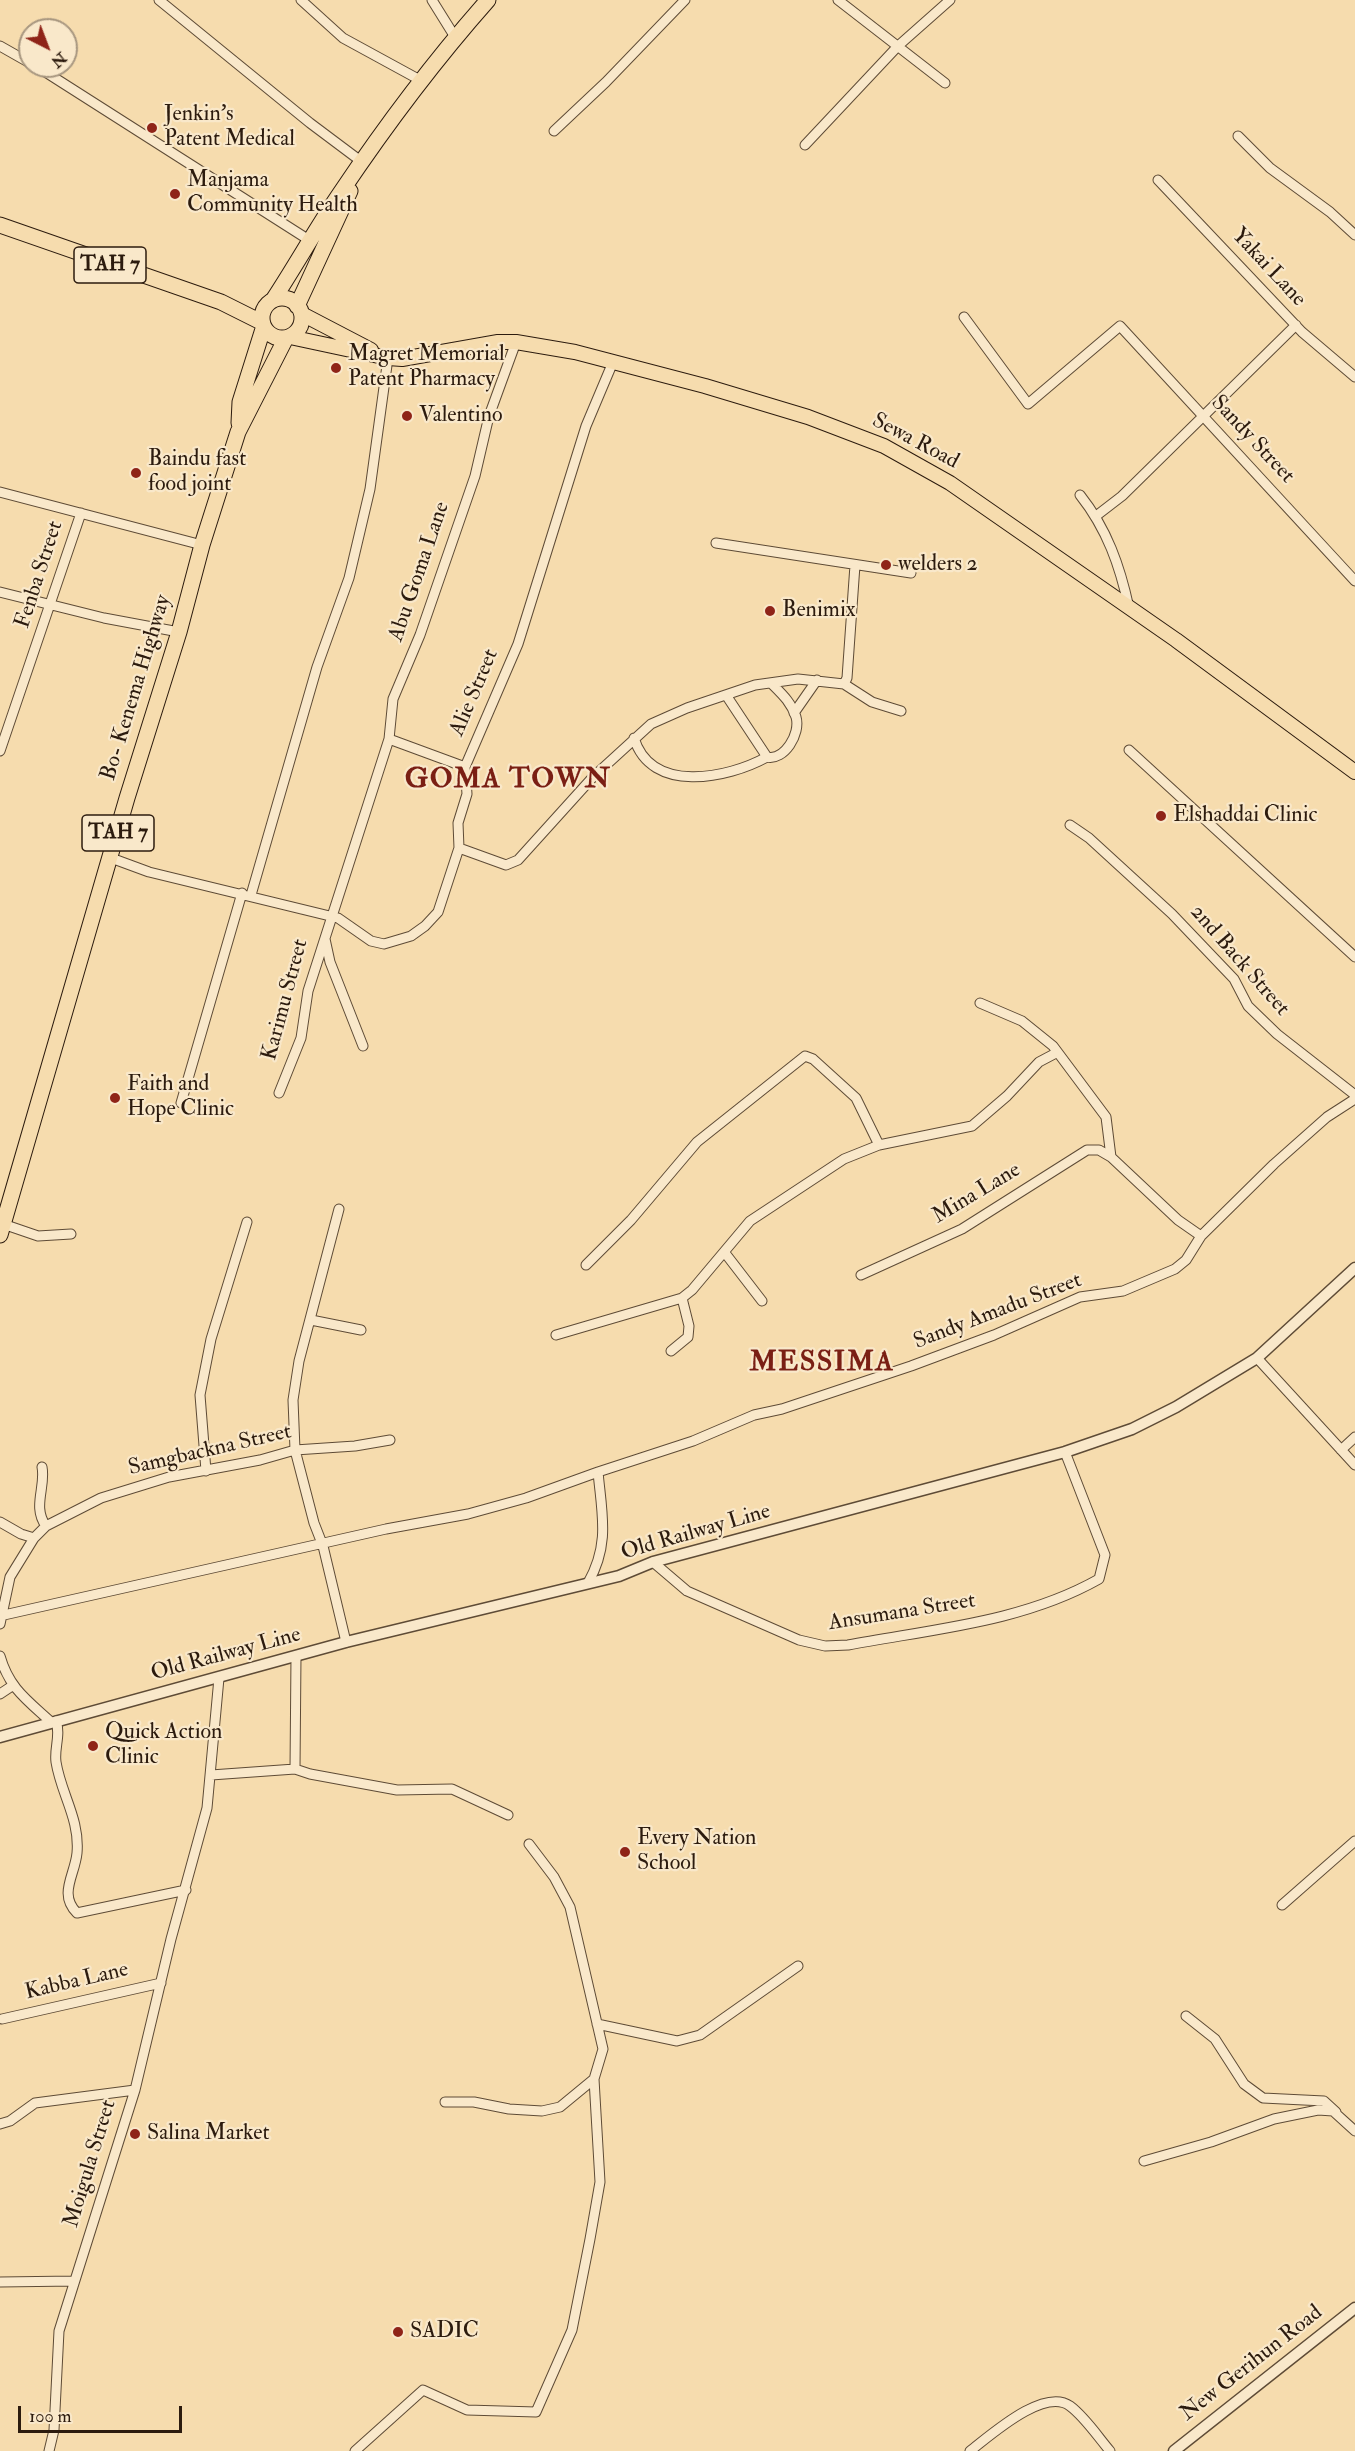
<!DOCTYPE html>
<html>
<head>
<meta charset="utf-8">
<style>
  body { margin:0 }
  #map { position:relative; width:1355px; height:2451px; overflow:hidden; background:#f6dcae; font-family:"IM FELL Double Pica",serif }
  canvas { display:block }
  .north { position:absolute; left:18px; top:18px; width:60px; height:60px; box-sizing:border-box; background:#f9e8ca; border:2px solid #a7967f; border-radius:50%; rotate:138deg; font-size:16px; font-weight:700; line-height:24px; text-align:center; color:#2c1b0e }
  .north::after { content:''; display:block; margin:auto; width:21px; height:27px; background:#8f2418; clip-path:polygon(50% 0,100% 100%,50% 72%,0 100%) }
  .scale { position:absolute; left:18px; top:2406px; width:164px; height:27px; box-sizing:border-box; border:3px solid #2c1b0e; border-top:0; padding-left:8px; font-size:18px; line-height:21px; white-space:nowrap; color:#2c1b0e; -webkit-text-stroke:4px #f9e8ca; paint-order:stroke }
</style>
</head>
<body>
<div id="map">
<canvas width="1355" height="2451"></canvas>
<div class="north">N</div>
<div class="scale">100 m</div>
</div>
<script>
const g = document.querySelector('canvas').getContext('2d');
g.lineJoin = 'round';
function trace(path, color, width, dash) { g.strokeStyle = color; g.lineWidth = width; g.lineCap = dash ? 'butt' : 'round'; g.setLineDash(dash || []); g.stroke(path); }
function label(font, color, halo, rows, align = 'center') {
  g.font = font + ' "IM FELL Double Pica",serif'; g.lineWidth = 4.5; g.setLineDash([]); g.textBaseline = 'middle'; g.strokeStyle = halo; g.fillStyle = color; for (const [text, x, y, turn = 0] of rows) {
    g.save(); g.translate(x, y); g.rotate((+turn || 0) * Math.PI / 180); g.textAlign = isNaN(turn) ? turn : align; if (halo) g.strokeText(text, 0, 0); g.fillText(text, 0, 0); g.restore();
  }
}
const minor = new Path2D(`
  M159 0 310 123 362 162
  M301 0 343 38 420 80
  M432 0 455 37
  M838 0 945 83
  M0 46 30 63
  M36 66 309 240
  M554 131 606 82 685 0
  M1238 136 1270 168 1330 212 1355 235
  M805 145 898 46 950 0
  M1158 180 1302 332 1355 377
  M964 317 1028 404 1120 326 1355 581
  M0 492 202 545
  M1080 495C1107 529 1120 566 1129 608
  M1096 516 1122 496 1296 325
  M716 543 911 573
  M0 592 104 618 179 632
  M844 684 872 702 901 711
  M726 695 767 757C784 761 801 734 796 717 791 702 782 694 771 683
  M794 713 817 680
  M634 738C651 794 727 779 767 757
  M1129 750 1355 957
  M0 751 81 513
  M465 767 389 739 393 699 420 635 475 476 489 416 516 342
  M1070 825 1089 838 1172 914 1234 979 1248 1006 1277 1034 1355 1095
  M459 848 506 865 518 860 593 777 651 724 687 708 755 685 798 679 844 684 847 678 855 565
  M111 858 149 872 338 918 371 941 384 944 411 936 425 926 438 912 459 848 458 823 467 794 465 767 518 644 586 426 613 362
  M251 895 317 667 349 578 370 489 388 358
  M325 939 330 962 363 1046
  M980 1003 1022 1021 1053 1046 1106 1117 1111 1157 1178 1220 1201 1236
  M279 1093 301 1038 308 991 389 739
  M181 1103 242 893
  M339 1209 299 1361 293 1400 295 1450 314 1523 323 1546 346 1642
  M3 1224 38 1236 71 1234
  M725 1253 762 1301
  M586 1265 631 1220 697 1142 805 1056 813 1059 856 1098 879 1145
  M861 1275 962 1229 1087 1150H1099L1111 1157
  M311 1320 361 1330
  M556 1335 682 1298 692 1290 750 1221 844 1159 879 1145 972 1126 1007 1096 1039 1062 1056 1053
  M671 1351 688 1337 689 1326 682 1298
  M1257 1358 1355 1465
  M1341 1450 1355 1437
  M42 1467C46 1487 32 1507 46 1526
  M206 1471 200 1395 211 1339 247 1222
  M598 1472 693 1441 754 1415 782 1409 911 1366 994 1335 1080 1297 1123 1291 1175 1269 1186 1260 1201 1236 1274 1164 1327 1117 1355 1099
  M0 1522 21 1534 34 1538
  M653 1562 687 1591 799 1640 825 1646 848 1645C933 1629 1023 1622 1099 1579L1105 1555 1065 1452
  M4 1615 386 1529 468 1514 526 1498 598 1472C602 1515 610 1544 588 1583
  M0 1624 10 1577 34 1538 46 1526 101 1498 169 1477 260 1460 295 1450 355 1446 390 1440
  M0 1656C9 1688 27 1700 51 1722
  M0 1694 12 1686
  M56 1721C61 1735 54 1748 56 1762 61 1794 80 1819 77 1853 75 1875 58 1894 77 1913L186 1890
  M295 1769 296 1656
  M211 1775 295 1769 310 1774 397 1790 452 1789 508 1815
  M1282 1905 1355 1841
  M1186 2016 1215 2039 1244 2084 1263 2098 1324 2101 1336 2112
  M2 2019 161 1983
  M597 2024 677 2041 700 2035 798 1966
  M445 2102H474L509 2109 542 2111 560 2107 594 2079
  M0 2124 10 2121 35 2103 135 2090
  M1144 2161 1211 2142 1274 2119 1318 2110 1333 2111 1355 2131
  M0 2282 74 2281
  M49 2451 54 2430 59 2331 135 2090 171 1939 207 1808 219 1678
  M355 2451 423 2390 467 2410 536 2412 572 2330 590 2239 600 2182 594 2079 603 2049 570 1907 554 1877 529 1844
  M970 2451C991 2435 1044 2387 1070 2406 1085 2417 1098 2437 1110 2451`);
const tertiary = new Path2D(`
  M0 1737 346 1642 619 1576 653 1562 1065 1452 1132 1429 1176 1407 1257 1358 1355 1268
  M1174 2451 1355 2308`);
const primary = new Path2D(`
  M302 314 371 350
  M290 337 388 358 402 359 498 342H516L575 352 705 386 808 417 884 446 950 483 1176 640 1355 772`);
const trunk = new Path2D(`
  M0 225 221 302 261 322
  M262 318a20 20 0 1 1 40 0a20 20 0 1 1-40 0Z
  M273 300C296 265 317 227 341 192 386 125 434 61 488 0
  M297 306 350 191
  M239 423 240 402 263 329
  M0 1235 127 798 179 632 202 545 238 432 286 338`);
trace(minor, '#5e4b36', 11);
trace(tertiary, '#5e4b36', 13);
trace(primary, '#2c1b0e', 16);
trace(trunk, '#2c1b0e', 17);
trace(minor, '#f9e8ca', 9);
trace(tertiary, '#f9e8ca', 10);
trace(primary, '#f6dcae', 14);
trace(trunk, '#f6dcae', 15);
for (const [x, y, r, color] of [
  [152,128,6,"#8f2418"],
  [175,194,6,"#8f2418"],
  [336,368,6,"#8f2418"],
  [407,416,6,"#8f2418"],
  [136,473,6,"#8f2418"],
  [886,565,6,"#8f2418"],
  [770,611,6,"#8f2418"],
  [1161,816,6,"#8f2418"],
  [115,1098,6,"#8f2418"],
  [93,1746,6,"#8f2418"],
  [625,1852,6,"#8f2418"],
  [135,2134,6,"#8f2418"],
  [398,2332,6,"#8f2418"]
]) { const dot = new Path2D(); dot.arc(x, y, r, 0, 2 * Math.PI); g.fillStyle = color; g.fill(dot); trace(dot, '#f9e8ca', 2); }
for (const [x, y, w] of [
  [110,265,72],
  [118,833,72]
]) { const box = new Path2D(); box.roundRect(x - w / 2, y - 18, w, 36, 4.5); g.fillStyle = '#f9e8ca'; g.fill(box); trace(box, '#2c1b0e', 1.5); }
label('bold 21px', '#2c1b0e', null, [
  ["TAH 7",110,265],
  ["TAH 7",118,833]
]);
label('22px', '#2c1b0e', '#f9e8ca', [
  ["Jenkin's",164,115],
  ["Patent Medical",164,140],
  ["Manjama",187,181],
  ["Community Health",187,206],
  ["Magret Memorial",348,355],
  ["Patent Pharmacy",348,380],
  ["Valentino",419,416],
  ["Baindu fast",148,460],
  ["food joint",148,485],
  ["welders 2",898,565],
  ["Benimix",782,611],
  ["Elshaddai Clinic",1173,816],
  ["Faith and",127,1085],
  ["Hope Clinic",127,1110],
  ["Quick Action",105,1733],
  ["Clinic",105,1758],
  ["Every Nation",637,1839],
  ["School",637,1864],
  ["Salina Market",147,2134],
  ["SADIC",410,2332]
], 'left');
label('22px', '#2c1b0e', '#f9e8ca', [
  ["Yakai Lane",1268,268,47],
  ["Sandy Street",1252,440,47],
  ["Sewa Road",915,442,28],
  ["Abu Goma Lane",420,572,-71],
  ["Fenba Street",40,575,-72],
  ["Bo- Kenema Highway",137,688,-73],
  ["Alie Street",475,693,-67],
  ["2nd Back Street",1239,961,49],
  ["Karimu Street",286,1000,-75],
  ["Mina Lane",977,1194,-31],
  ["Sandy Amadu Street",998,1312,-21],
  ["Samgbackna Street",210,1451,-13],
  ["Old Railway Line",696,1533,-16],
  ["Ansumana Street",902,1613,-9],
  ["Old Railway Line",226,1655,-15],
  ["Kabba Lane",77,1982,-13],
  ["Moigula Street",91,2164,-73],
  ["New Gerihun Road",1252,2364,-38]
]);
g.letterSpacing = '1.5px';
label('bold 28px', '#7a1f14', '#f9e8ca', [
  ["GOMA TOWN",508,781],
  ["MESSIMA",822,1364]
]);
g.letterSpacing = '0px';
</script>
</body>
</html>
